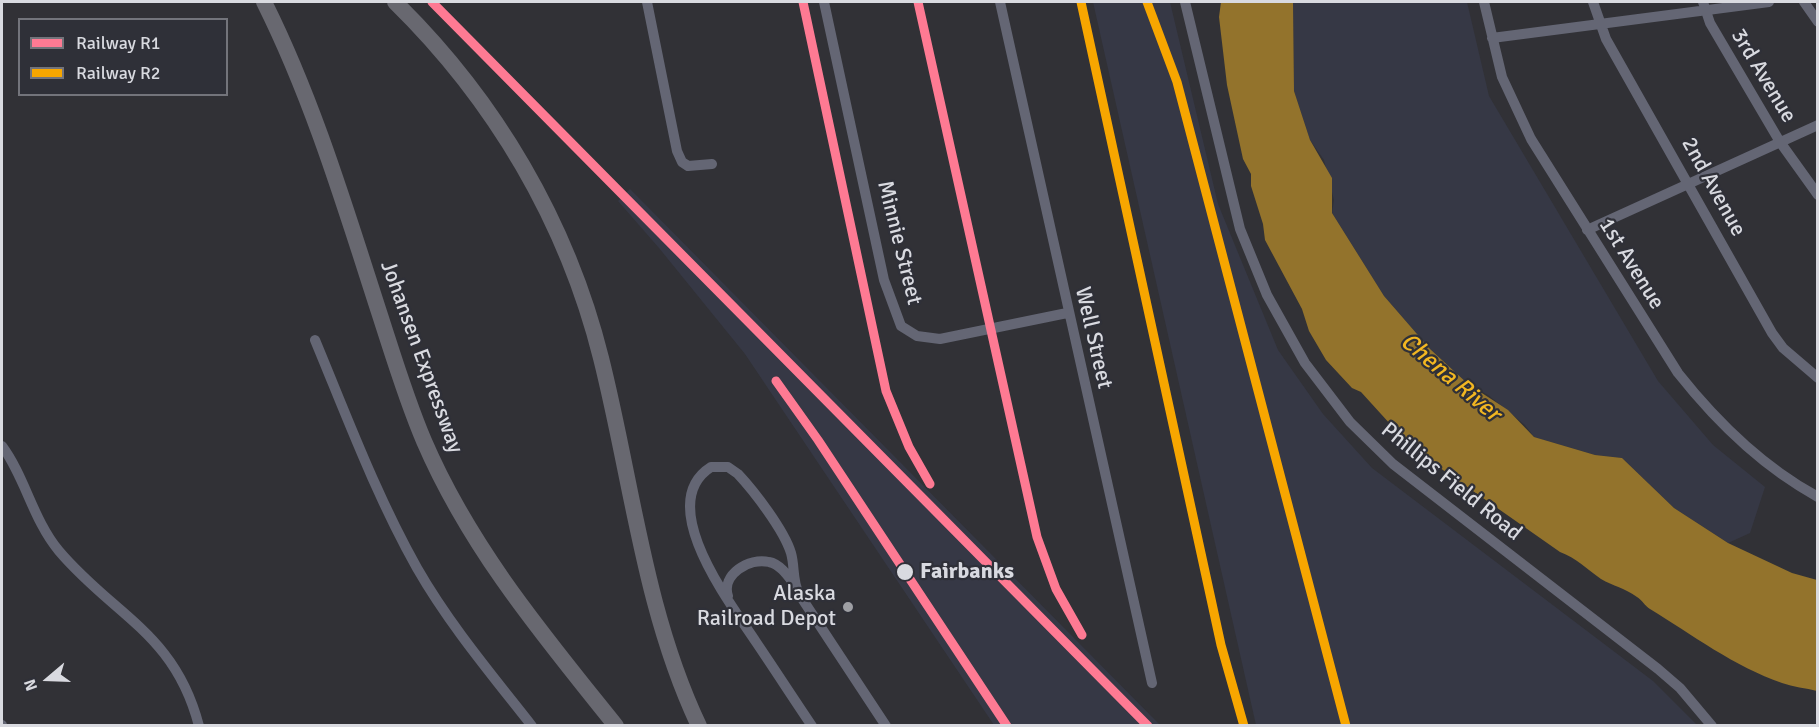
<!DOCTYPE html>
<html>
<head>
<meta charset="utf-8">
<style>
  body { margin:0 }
  #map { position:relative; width:1819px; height:727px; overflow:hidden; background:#313136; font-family:Signika,sans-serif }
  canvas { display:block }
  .frame { position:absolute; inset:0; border:3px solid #d9dae0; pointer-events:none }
  .legend { position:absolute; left:18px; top:18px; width:210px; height:78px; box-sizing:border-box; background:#2f3038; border:2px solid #73747b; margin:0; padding:8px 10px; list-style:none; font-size:18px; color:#d9dae0 }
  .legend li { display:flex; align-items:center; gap:12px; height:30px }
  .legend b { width:30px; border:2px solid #73747b }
  .north { position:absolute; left:18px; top:649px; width:60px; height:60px; -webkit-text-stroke:4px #2f3038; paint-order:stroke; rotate:251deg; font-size:16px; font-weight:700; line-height:24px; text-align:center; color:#d9dae0 }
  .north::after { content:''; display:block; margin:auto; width:21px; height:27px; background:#d9dae0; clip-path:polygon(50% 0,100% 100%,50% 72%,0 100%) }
</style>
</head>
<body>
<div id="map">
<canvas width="1819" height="727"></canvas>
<div class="frame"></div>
<ul class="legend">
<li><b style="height:8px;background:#fe7a93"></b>Railway R1</li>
<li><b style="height:8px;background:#f7a600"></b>Railway R2</li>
</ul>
<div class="north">N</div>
</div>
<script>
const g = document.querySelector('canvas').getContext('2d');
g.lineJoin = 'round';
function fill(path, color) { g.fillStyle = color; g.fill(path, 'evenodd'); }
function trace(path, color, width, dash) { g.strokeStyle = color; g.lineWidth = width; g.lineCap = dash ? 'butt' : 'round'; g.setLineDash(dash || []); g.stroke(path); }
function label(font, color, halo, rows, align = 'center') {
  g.font = font + ' Signika,sans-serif'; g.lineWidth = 4.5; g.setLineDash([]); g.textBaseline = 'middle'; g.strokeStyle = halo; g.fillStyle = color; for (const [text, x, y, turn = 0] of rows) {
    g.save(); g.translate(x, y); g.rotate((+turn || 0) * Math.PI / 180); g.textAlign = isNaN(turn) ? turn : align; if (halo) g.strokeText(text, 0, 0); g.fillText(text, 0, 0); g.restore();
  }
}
fill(new Path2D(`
  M1093 2H1170L1218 204 1278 350 1323 414 1372 468 1653 681 1697 725H1256Z
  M1293 2H1467L1489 96 1658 381 1713 445 1765 487 1750 533 1728 543 1674 508 1622 458 1595 455 1534 437 1525 425 1488 395 1468 384 1430 349 1384 296 1332 213 1334 200 1324 160 1310 140 1294 91Z
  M630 189 1160 725H994L745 354 659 248 618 201Z`), '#363845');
fill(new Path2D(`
  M1221 2H1293L1294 91 1310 140 1332 178V213L1384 296 1430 349 1468 384 1508 410 1534 437 1595 455 1622 458 1674 508 1728 543 1792 573 1817 580V691C1806 688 1793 687 1782 683 1735 667 1691 634 1650 609 1645 606 1642 600 1637 597 1625 588 1613 586 1601 579 1587 569 1576 558 1560 552L1423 456 1418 445 1401 436 1361 392 1352 388 1326 360 1309 331 1302 309 1265 240 1263 224 1251 186V174L1243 159 1227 85 1219 17Z`), '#93732c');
trace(new Path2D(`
  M647 2 677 151 682 162 688 166 712 164
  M824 2 884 280 901 326 917 336 940 339 1067 313
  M1000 2 1152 683
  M1185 2 1240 229 1267 295 1305 363 1350 422 1393 464 1658 669 1680 688 1712 726
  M1484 2 1502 77 1531 139 1678 373C1716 421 1763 467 1818 497
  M1593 2 1606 39 1772 333 1783 348 1818 378
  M1703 2 1710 23 1780 142 1818 195
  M1804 2 1818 22
  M1492 38 1769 2
  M1587 230 1818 125
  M315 340C347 417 376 495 417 568 449 624 492 675 532 726
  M2 446C25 477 33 520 59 551 114 616 175 633 199 726
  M728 596C721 575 749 557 769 562 780 564 788 576 794 584
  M2 725V726
  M812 726C793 698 775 670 756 642 731 604 653 504 711 467H728L738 474C754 491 784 530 791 553 795 567 792 580 799 594L886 726`), '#646674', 10);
trace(new Path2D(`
  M264 2C313 100 345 207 379 312 393 355 406 399 424 441 470 548 543 635 616 726
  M395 2C495 100 567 222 601 358 632 481 644 610 699 726`), '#686870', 16);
trace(new Path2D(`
  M432 2 1148 726
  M803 2 886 391 909 447 930 484
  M918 2 1037 537 1056 589 1082 635
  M776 381 818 440 1007 726`), '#fe7a93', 9);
trace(new Path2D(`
  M1081 2 1221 645 1244 726
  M1147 2 1177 82 1346 726`), '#f7a600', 9);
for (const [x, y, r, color] of [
  [905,572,9,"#d9dae0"],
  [848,607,6,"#9e9fa4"]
]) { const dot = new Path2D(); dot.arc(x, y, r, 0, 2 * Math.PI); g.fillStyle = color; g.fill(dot); trace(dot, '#2f3038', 2); }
label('22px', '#d9dae0', '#2f3038', [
  ["3rd Avenue",1763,76,59],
  ["2nd Avenue",1713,187,61],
  ["Minnie Street",899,243,76],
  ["1st Avenue",1631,264,58],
  ["Well Street",1093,338,77],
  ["Johansen Expressway",421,357,70],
  ["Phillips Field Road",1451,482,39]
]);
label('bold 22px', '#d9dae0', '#2f3038', [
  ["Fairbanks",920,572]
], 'left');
label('22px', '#d9dae0', '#2f3038', [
  ["Alaska",836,594],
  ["Railroad Depot",836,619]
], 'right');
label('italic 24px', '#f2b621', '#2f3038', [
  ["Chena River",1450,378,40]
]);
</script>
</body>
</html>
